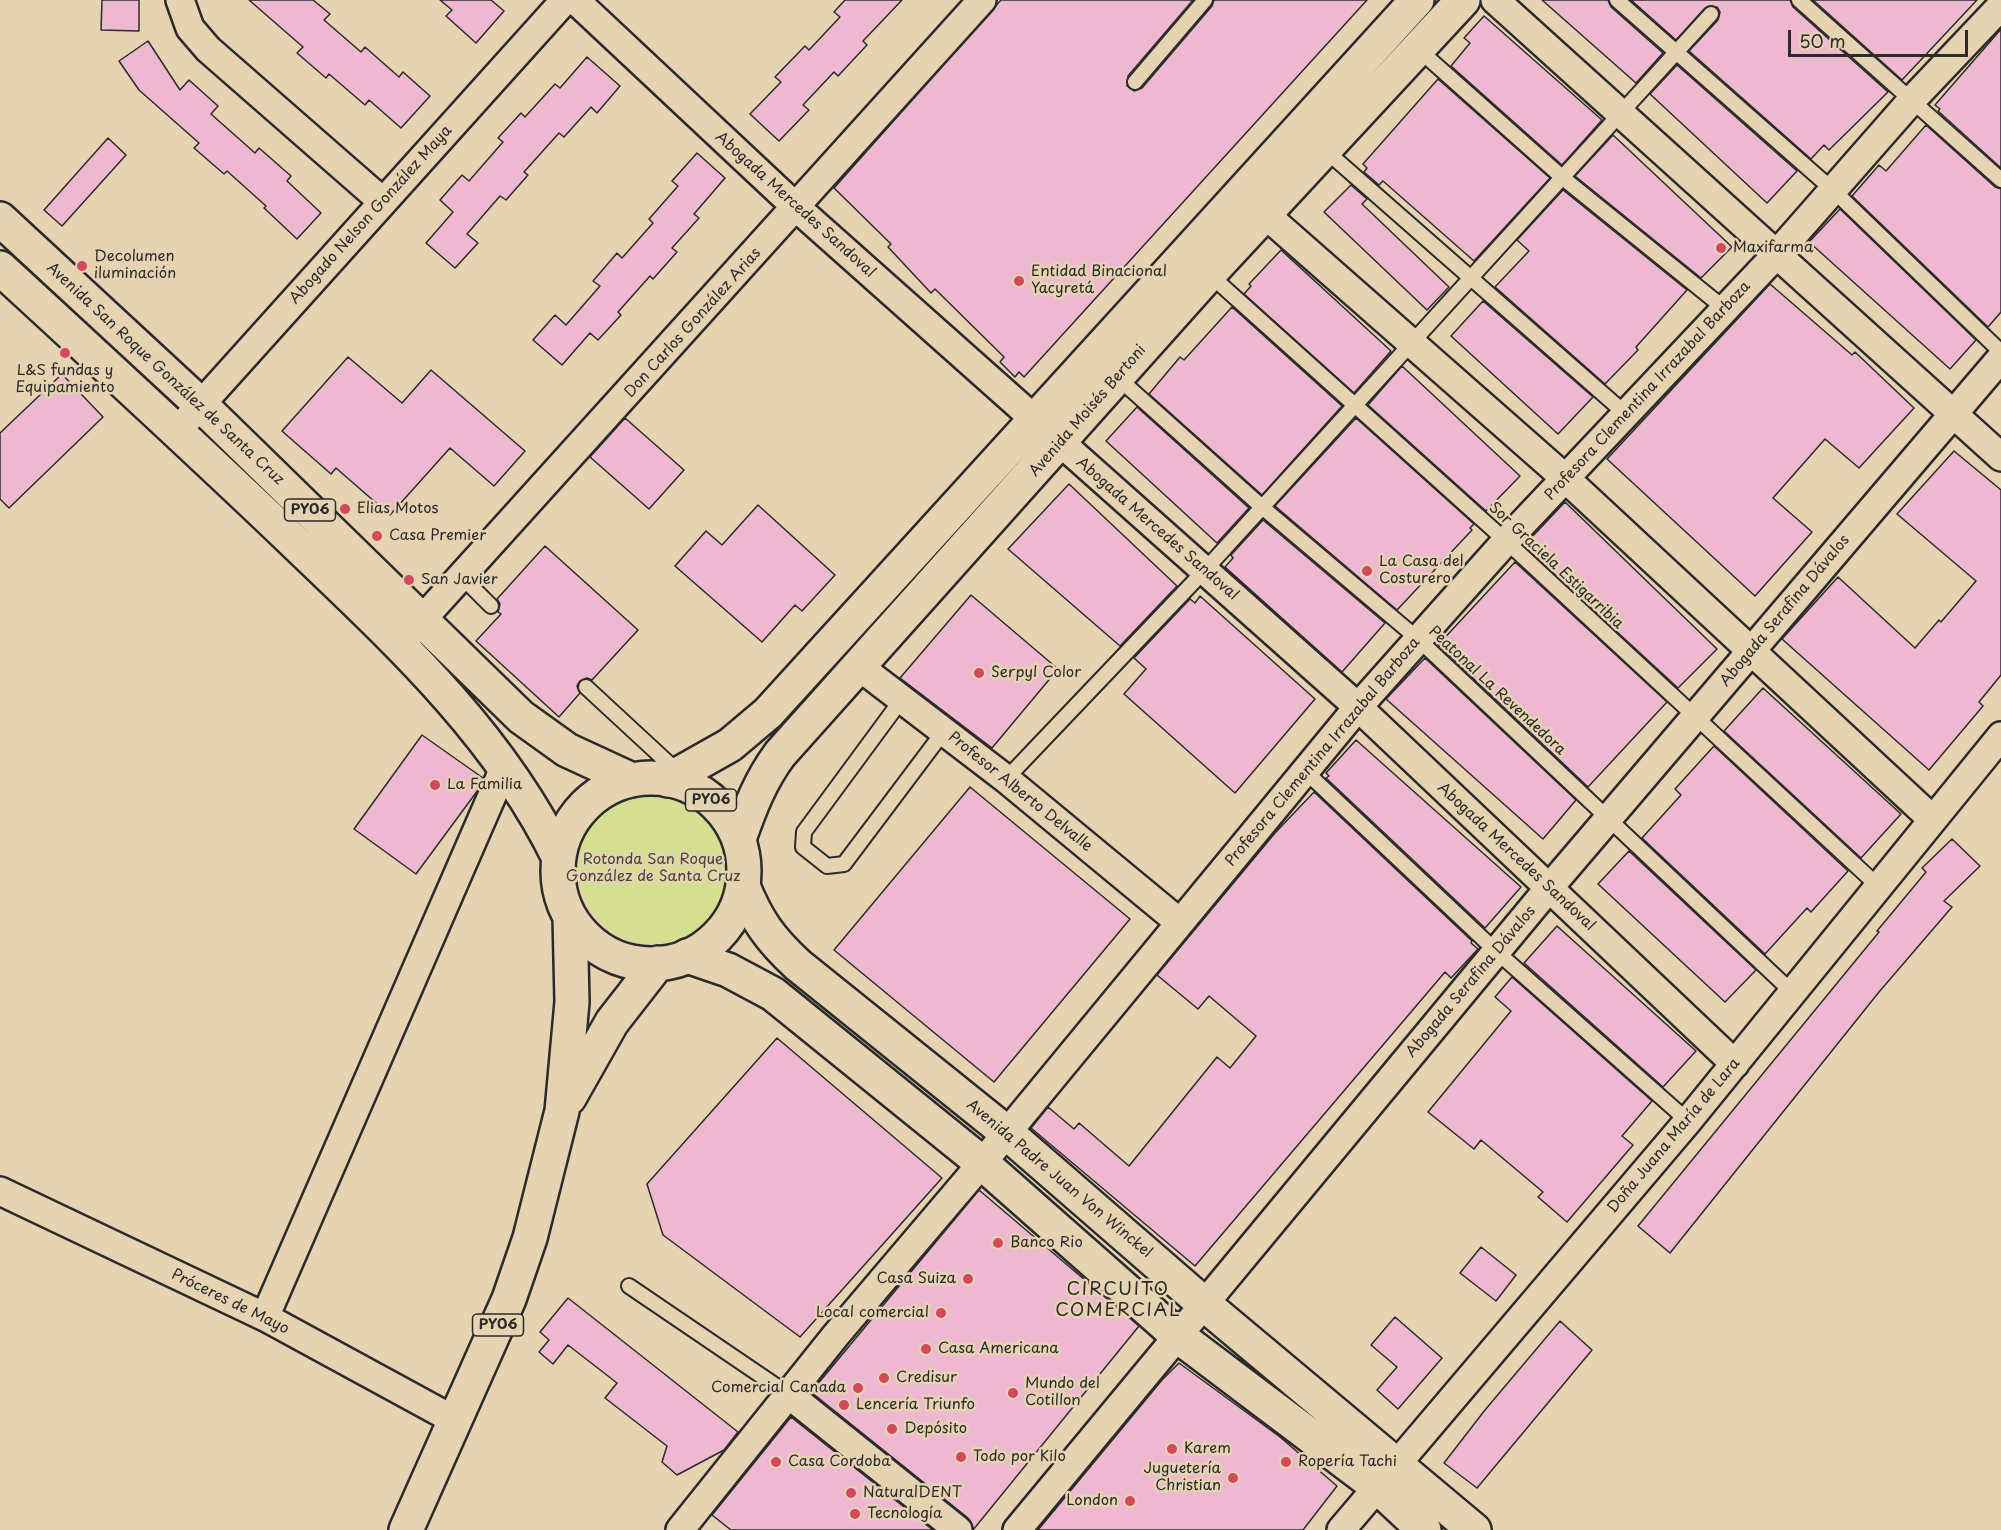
<!DOCTYPE html>
<html>
<head>
<meta charset="utf-8">
<style>
  body { margin:0 }
  #map { position:relative; width:2001px; height:1530px; overflow:hidden; background:#e6d3b1; font-family:"Playpen Sans",sans-serif }
  canvas { display:block }
  .scale { position:absolute; left:1788px; top:30px; width:180px; height:27px; box-sizing:border-box; border:3px solid #2b2b2b; border-top:0; padding-left:8px; font-size:18px; line-height:21px; white-space:nowrap; color:#2b2b2b; -webkit-text-stroke:4px #e6d3b1; paint-order:stroke }
</style>
</head>
<body>
<div id="map">
<canvas width="2001" height="1530"></canvas>
<div class="scale">50 m</div>
</div>
<script>
const g = document.querySelector('canvas').getContext('2d');
g.lineJoin = 'round';
function fill(path, color) { g.fillStyle = color; g.fill(path, 'evenodd'); }
function trace(path, color, width, dash) { g.strokeStyle = color; g.lineWidth = width; g.lineCap = dash ? 'butt' : 'round'; g.setLineDash(dash || []); g.stroke(path); }
function label(font, color, halo, rows, align = 'center') {
  g.font = font + ' "Playpen Sans",sans-serif'; g.lineWidth = 5; g.setLineDash([]); g.textBaseline = 'middle'; g.strokeStyle = halo; g.fillStyle = color; for (const [text, x, y, turn = 0] of rows) {
    g.save(); g.translate(x, y); g.rotate((+turn || 0) * Math.PI / 180); g.textAlign = isNaN(turn) ? turn : align; if (halo) g.strokeText(text, 0, 0); g.fillText(text, 0, 0); g.restore();
  }
}
fill(new Path2D(`
  M578 868a76 76 0 1 1 152 0a76 76 0 1 1-152 0Z`), '#d4df92');
const building = new Path2D(`
  M102 0H139V31L101 30Z
  M249 0H313L330 14 324 20 361 52 365 47 399 77 403 72 430 96 401 128 369 100 365 105 329 74 326 78 297 53 303 47Z
  M440 0H491L504 11 476 43 446 16 452 10Z
  M845 0H902L863 41 867 45 838 76 834 72 803 105 809 110 779 141 750 114 781 82 775 77 805 46 809 50 840 17 834 12Z
  M1001 0H1193L1128 76 1127 86 1134 91 1142 88 1212 6 1214 0H1367L1024 377 1019 372 1015 377 1000 362 1004 357 935 289 931 293 888 247 891 244 834 188Z
  M1542 0H1608L1611 7 1663 53 1636 83Z
  M1631 0H1790L1793 7 1888 92 1829 150 1824 145 1811 159 1689 51 1718 20 1720 12 1717 7 1705 8 1676 40Z
  M1813 0H1977L1902 80Z
  M1484 16 1602 120 1562 165 1451 66 1470 43 1464 38Z
  M2001 29V168L1938 111 1940 109 1935 105Z
  M148 41 180 90 189 80 218 106 211 114 255 153 259 148 291 176 287 181 321 213 297 239 264 208 266 206 227 171 224 174 194 148 199 143 139 90 119 61Z
  M587 57 620 86 597 113 591 107 564 137 559 133 524 172 528 175 506 200 500 196 467 234 478 243 455 268 426 243 453 212 440 200 462 175 469 181 503 142 498 138 521 113 525 117 555 84 560 88Z
  M1677 65 1797 171 1767 203 1650 94Z
  M1438 79 1550 178 1474 261 1383 181 1379 185 1364 172 1367 168 1363 164Z
  M1926 125 1995 187 2001 189V312L1988 327 1852 196 1879 165 1886 171Z
  M1613 135 1732 247 1701 278 1575 176Z
  M108 138 126 155 62 226 44 210Z
  M697 153 725 178 694 214 699 218 672 248 677 252 653 279 650 276 618 312 621 315 598 340 590 333 562 365 533 340 555 315 566 325 600 286 593 281 617 253 622 258 653 223 649 219 678 186 672 181Z
  M1351 185 1367 199 1362 204 1449 287 1427 310 1324 212Z
  M1563 190 1687 290 1636 347 1638 350 1605 384 1495 287 1529 251 1517 240Z
  M1840 209 1976 340 1950 369 1809 242Z
  M1281 250 1391 351 1354 393 1244 294 1251 286 1249 284Z
  M1770 284 1852 355 1855 352 1914 408 1859 468 1825 439 1773 498 1812 532 1755 596 1607 459Z
  M1483 301 1593 397 1558 434 1451 336Z
  M1232 307 1342 406 1262 495 1149 394 1180 357 1184 360Z
  M348 357 402 403 431 370 525 451 494 486 450 448 390 515 336 468 331 474 282 431Z
  M1402 366 1520 476 1486 511 1368 405Z
  M62 374 103 417 9 508 0 499V433Z
  M1137 407 1249 508 1217 543 1106 441Z
  M625 418 684 470 649 509 590 457Z
  M1356 418 1474 524 1470 528 1472 530 1397 610 1275 506Z
  M1954 451 2001 490V675L1979 702 1983 706 1929 770 1782 639 1838 577 1915 648 1939 620 1941 622 1976 581 1897 514Z
  M1069 484 1177 586 1120 646 1008 549Z
  M1565 502 1717 649 1678 688 1527 549 1533 542 1530 539Z
  M758 505 835 575 802 611 795 605 762 642 675 566 706 531 722 545Z
  M1263 520 1385 623 1342 672 1225 567 1233 558 1231 555Z
  M545 546 638 630 592 680 587 678 580 681 577 686 580 693 559 717 476 641 501 614 498 612 500 604 497 599Z
  M1515 562 1667 702 1588 787 1438 645Z
  M971 595 1058 669 992 748 900 678Z
  M1200 596 1315 699 1235 793 1124 694 1146 669 1134 658 1190 599 1195 603Z
  M1425 658 1576 800 1543 839 1386 699Z
  M1763 688 1901 814 1861 858 1724 731Z
  M422 735 483 778 478 790 416 874 354 829Z
  M1356 740 1521 887 1485 928 1326 778 1329 776 1326 773Z
  M1714 746 1848 871 1811 912 1807 908 1765 954 1642 838 1681 795 1675 789Z
  M970 787 1130 919 994 1082 834 950Z
  M1314 792 1472 941 1471 943 1478 949 1451 978 1445 972 1195 1266 1031 1128 1048 1107 1074 1129 1079 1123 1129 1166 1217 1057 1230 1068 1256 1036 1209 996 1198 1009 1157 975 1275 833Z
  M1952 839 1980 866 1944 901 1952 907 1879 992 1670 1253 1638 1226 1879 932 1877 931 1926 872 1922 868Z
  M1629 851 1756 970 1725 1002 1598 884Z
  M1557 926 1696 1051 1663 1087 1524 963Z
  M1512 977 1652 1101 1622 1136 1633 1145 1567 1222 1538 1197 1543 1192 1481 1140 1474 1149 1428 1112 1511 1011 1495 997Z
  M777 1038 942 1178 800 1337 663 1235 647 1184Z
  M979 1190 1139 1326 973 1530 968 1518 811 1392Z
  M1481 1247 1516 1275 1496 1301 1460 1273Z
  M568 1298 738 1432 724 1450 677 1475 662 1462 667 1446 605 1398 617 1383 568 1345 553 1364 539 1352 549 1340 540 1332Z
  M1395 1317 1442 1358 1398 1409 1377 1390 1397 1367 1371 1345Z
  M1560 1321 1592 1350 1477 1488 1444 1463 1485 1410Z
  M1179 1363 1280 1437 1337 1486 1303 1530H1038L1162 1380Z
  M791 1417 933 1530H731L712 1515Z`);
fill(building, '#efb8d1');
trace(building, '#2b2b2b', 1.5);
const lane = new Path2D(`
  M1617 0 1834 191 2001 352
  M1799 0 2001 180
  M1418 49 1563 178 1725 309
  M1135 82 1205 0
  M1325 150 1627 415
  M1209 274 1506 541 1878 886
  M1117 377 1262 507 1418 639 1792 992
  M462 577 491 606
  M586 687 679 773
  M902 699 804 832 803 847 827 866 844 864 944 731
  M1305 771 1497 952 1688 1121
  M1006 779 1205 570 1711 14
  M629 1286 788 1394`);
const street = new Path2D(`
  M180 0 190 28 208 49 383 202
  M575 0 797 208 1358 707 1735 1064
  M1495 0 2001 457
  M1250 201 1565 478 1932 819
  M177 431 565 0
  M409 634 982 0
  M857 665 1006 779 1179 922
  M0 1191 265 1317 456 1421
  M265 1317 505 766
  M788 1394 958 1530
  M680 1530 836 1335 982 1163 1358 707 1506 541 1776 255 1911 101 2001 6
  M1017 1530 1549 888 2001 358
  M1341 1530 1688 1121 2001 736`);
const secondary = new Path2D(`
  M743 886C757 921 770 939 798 965L1007 1133 1204 1304 1474 1530
  M687 956 728 970 773 994 982 1163 1178 1336 1378 1487 1424 1530`);
const primary = new Path2D(`
  M668 780 730 745 768 713 1417 0
  M739 839C750 808 760 781 780 754L1209 274 1463 0`);
const highway = new Path2D(`
  M0 219 201 405 521 717 567 750 632 780
  M0 268C98 358 196 448 292 540 392 636 498 732 559 858
  M558 871a93 93 0 1 1 186 0a93 93 0 1 1-186 0Z
  M569 1098 612 1022 658 963
  M406 1530 509 1299 530 1238 562 1111 572 1002 570 917`);
trace(lane, '#2b2b2b', 18);
trace(street, '#2b2b2b', 32);
trace(secondary, '#2b2b2b', 38);
trace(primary, '#2b2b2b', 38);
trace(highway, '#2b2b2b', 38);
trace(lane, '#e6d3b1', 14);
trace(street, '#e6d3b1', 27);
trace(secondary, '#e6d3b1', 33);
trace(primary, '#e6d3b1', 33);
trace(highway, '#e6d3b1', 33);
for (const [x, y, r, color] of [
  [1721,248,6,"#d1495b"],
  [82,266,6,"#d1495b"],
  [1019,281,6,"#d1495b"],
  [65,353,6,"#d1495b"],
  [345,509,6,"#d1495b"],
  [377,536,6,"#d1495b"],
  [1367,571,6,"#d1495b"],
  [409,580,6,"#d1495b"],
  [979,673,6,"#d1495b"],
  [435,785,6,"#d1495b"],
  [998,1243,6,"#d1495b"],
  [968,1279,6,"#d1495b"],
  [941,1313,6,"#d1495b"],
  [926,1349,6,"#d1495b"],
  [884,1378,6,"#d1495b"],
  [858,1388,6,"#d1495b"],
  [1013,1393,6,"#d1495b"],
  [844,1405,6,"#d1495b"],
  [892,1429,6,"#d1495b"],
  [1172,1449,6,"#d1495b"],
  [961,1457,6,"#d1495b"],
  [776,1462,6,"#d1495b"],
  [1286,1462,6,"#d1495b"],
  [1233,1478,6,"#d1495b"],
  [851,1493,6,"#d1495b"],
  [1130,1501,6,"#d1495b"],
  [855,1514,6,"#d1495b"]
]) { const dot = new Path2D(); dot.arc(x, y, r, 0, 2 * Math.PI); g.fillStyle = color; g.fill(dot); trace(dot, '#e6d3b1', 2); }
for (const [x, y, w] of [
  [310,510,51],
  [711,800,51],
  [498,1325,51]
]) { const box = new Path2D(); box.roundRect(x - w / 2, y - 11, w, 22, 4.5); g.fillStyle = '#e6d3b1'; g.fill(box); trace(box, '#2b2b2b', 1.5); }
label('bold 14px', '#2b2b2b', null, [
  ["PY06",310,510],
  ["PY06",711,800],
  ["PY06",498,1325]
]);
label('15px', '#2b2b2b', '#e6d3b1', [
  ["Abogada Mercedes Sandoval",795,205,42],
  ["Abogado Nelson González Maya",371,215,-48],
  ["Don Carlos González Arias",693,323,-48],
  ["Avenida San Roque González de Santa Cruz",165,374,43],
  ["Profesora Clementina Irrazabal Barboza",1648,391,-47],
  ["Avenida Moisés Bertoni",1088,411,-49],
  ["Abogada Mercedes Sandoval",1157,529,41],
  ["Sor Graciela Estigarribia",1556,566,43],
  ["Abogada Serafina Dávalos",1785,611,-50],
  ["Peatonal La Revendedora",1497,691,43],
  ["Profesora Clementina Irrazabal Barboza",1323,752,-50],
  ["Profesor Alberto Delvalle",1020,792,39],
  ["Abogada Mercedes Sandoval",1516,857,43],
  ["Abogada Serafina Dávalos",1471,982,-50],
  ["Doña Juana María de Lara",1674,1136,-50],
  ["Avenida Padre Juan Von Winckel",1059,1179,40],
  ["Próceres de Mayo",230,1302,26]
]);
label('15px', '#2b2b2b', '#e6d3b1', [
  ["Maxifarma",1733,248],
  ["Decolumen",94,257],
  ["iluminación",94,274],
  ["Entidad Binacional",1031,272],
  ["Yacyretá",1031,289],
  ["L&S fundas y",65,371,"center"],
  ["Equipamiento",65,388,"center"],
  ["Elias Motos",357,509],
  ["Casa Premier",389,536],
  ["La Casa del",1379,562],
  ["Costurero",1379,579],
  ["San Javier",421,580],
  ["Serpyl Color",991,673],
  ["La Familia",447,785],
  ["Banco Rio",1010,1243],
  ["Casa Suiza",956,1279,"right"],
  ["Local comercial",929,1313,"right"],
  ["Casa Americana",938,1349],
  ["Credisur",896,1378],
  ["Mundo del",1025,1384],
  ["Cotillon",1025,1401],
  ["Comercial Canada",846,1388,"right"],
  ["Lencería Triunfo",856,1405],
  ["Depósito",904,1429],
  ["Karem",1184,1449],
  ["Todo por Kilo",973,1457],
  ["Casa Cordoba",788,1462],
  ["Ropería Tachi",1298,1462],
  ["Juguetería",1221,1469,"right"],
  ["Christian",1221,1486,"right"],
  ["NaturalDENT",863,1493],
  ["London",1118,1501,"right"],
  ["Tecnología",867,1514]
], 'left');
label('15px', '#44463a', '#e6d3b1', [
  ["Rotonda San Roque",653,860],
  ["González de Santa Cruz",653,877]
]);
g.letterSpacing = '1.5px';
label('18px', '#2b2b2b', '#e6d3b1', [
  ["CIRCUITO",1118,1290],
  ["COMERCIAL",1118,1311]
]);
g.letterSpacing = '0px';
</script>
</body>
</html>
